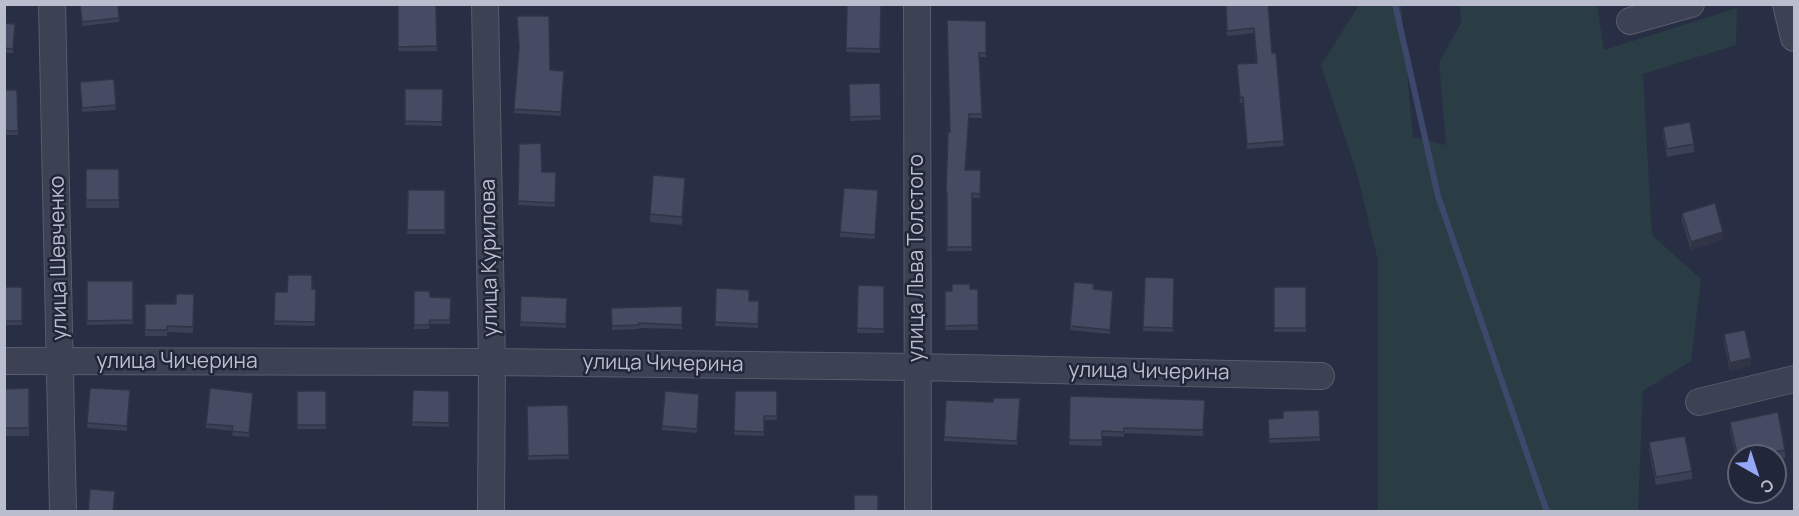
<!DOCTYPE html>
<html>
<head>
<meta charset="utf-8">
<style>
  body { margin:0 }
  #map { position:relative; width:1799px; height:516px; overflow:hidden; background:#282e44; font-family:Manrope,sans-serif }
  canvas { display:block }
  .frame { position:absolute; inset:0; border:6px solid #babdcd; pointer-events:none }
  .north { position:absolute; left:1727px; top:444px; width:60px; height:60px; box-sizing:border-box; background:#212639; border:2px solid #5e6274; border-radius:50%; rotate:141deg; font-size:16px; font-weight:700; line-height:24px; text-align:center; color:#babdcd }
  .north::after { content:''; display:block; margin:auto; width:21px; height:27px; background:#95a7f7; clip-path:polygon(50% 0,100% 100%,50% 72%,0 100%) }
</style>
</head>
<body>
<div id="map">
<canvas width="1799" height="516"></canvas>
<div class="frame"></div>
<div class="north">С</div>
</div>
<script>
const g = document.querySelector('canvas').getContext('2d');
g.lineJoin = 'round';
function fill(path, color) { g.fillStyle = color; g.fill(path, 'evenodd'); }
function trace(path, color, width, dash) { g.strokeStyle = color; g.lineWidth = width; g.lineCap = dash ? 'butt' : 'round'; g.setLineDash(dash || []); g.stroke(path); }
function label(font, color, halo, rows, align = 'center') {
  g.font = font + ' Manrope,sans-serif'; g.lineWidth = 5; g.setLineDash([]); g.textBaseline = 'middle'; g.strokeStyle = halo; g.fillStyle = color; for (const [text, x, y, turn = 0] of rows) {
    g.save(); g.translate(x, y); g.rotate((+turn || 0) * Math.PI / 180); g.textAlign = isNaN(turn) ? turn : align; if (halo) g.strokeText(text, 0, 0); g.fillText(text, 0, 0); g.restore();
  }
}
fill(new Path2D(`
  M1359 5H1401L1413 137 1446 145 1439 62 1461 23 1460 5H1597L1604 50 1737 8 1736 45 1643 74 1652 235 1701 279 1691 361 1643 391 1638 511H1378V261L1358 177 1321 65Z`), '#2a3c44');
trace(new Path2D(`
  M1395 4 1438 196 1547 512`), '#3e486c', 6);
const minor = new Path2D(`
  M52 4 63 512
  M485 4 492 362 491 512
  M917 4 918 512
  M1786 4 1794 38
  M1630 21 1691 4
  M4 361 492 362 917 367 1321 376
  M1699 402 1794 379`);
trace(minor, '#585c6e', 28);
trace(minor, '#3c4153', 26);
fill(new Path2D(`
  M80 4 119 18V22L82 26Z
  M398 4H436L437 51H398Z
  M847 4H881L880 53 846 52Z
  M1225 4H1268L1272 53 1284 146 1247 149 1243 103H1240L1237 70 1256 63 1254 33 1227 36Z
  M986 21V57H979L982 118H969L966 170H981L980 198H972V251H947V197L946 196V192L950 132Z
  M4 23 15 24 13 53H4Z
  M519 48 550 70 564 71 561 116 514 113Z
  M114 79 116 110 82 112 80 82Z
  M880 83 881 120 850 121 849 84Z
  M405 89H443L442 126 405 125Z
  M4 90H17L18 135H4Z
  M1663 127 1694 144V152L1667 157 1663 135Z
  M519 144 542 172H556L555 207 518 205Z
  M86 169H119V208H86Z
  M685 186 682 225 650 222V214Z
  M844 188 878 190 875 239 840 237Z
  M408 190H445V234H407Z
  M1682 213 1723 240 1691 250 1682 221Z
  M1145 277 1174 278 1173 332 1143 331Z
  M87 281H133V324L87 325Z
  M858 285 884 286V333H857Z
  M4 287H22V325H4Z
  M1274 287H1306V332H1274Z
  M716 288 749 301H759L758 328 715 326Z
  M312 289H316L315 326 274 325 275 292H287Z
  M970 289H978V330H945V291Z
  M1094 289 1113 296 1110 334 1070 330V326Z
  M414 291 430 297 451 298 450 324H430L429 329H414Z
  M194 294 193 333 167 332V336H145V304H176Z
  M521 296 567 298 566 328 520 326Z
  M682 306V329L639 328V329L612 330 611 308Z
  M1724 334 1751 366 1730 371 1724 342Z
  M29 388V436H4V389Z
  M90 388 130 390 127 431 87 428Z
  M413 390 449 391V427L412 426Z
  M297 391H326V429H297Z
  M665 391 699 394 697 433 662 430Z
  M735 391H777V420H764V436L734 435Z
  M253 393 249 437 232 436 233 431 206 428V424Z
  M1070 396 1205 405 1203 436 1124 433V437L1102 436V446L1069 445Z
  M1020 398 1017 445 944 441 946 400 993 402Z
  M568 405 569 459 528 460 527 406Z
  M1319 410 1320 441 1269 443 1268 419 1283 418Z
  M1730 422 1785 450V458L1775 460V456H1739V467H1738L1730 430Z
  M1649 442 1692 471V479L1656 485 1649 450Z`), '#3a4055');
fill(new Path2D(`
  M1723 232V240L1691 250V242Z
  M1751 358V366L1730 371V363Z`), '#303445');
const building = new Path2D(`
  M80 4H118L119 18 82 22Z
  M398 4H436L437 46 398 47Z
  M847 4H881L880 49 846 48Z
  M1226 4H1268L1272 53H1276L1284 141 1247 144 1243 97 1240 98 1237 64 1257 63 1254 28 1227 31Z
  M517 16H549L550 70 564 71 561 112 514 109 519 47Z
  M947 20 986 21V53H979L982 114H969L965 170H981L980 194 972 193V247H947V192H946L948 132H950Z
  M4 23 15 24 13 49 4 48Z
  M114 79 116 105 82 108 80 82Z
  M880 83 881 116 850 117 849 84Z
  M405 89H443L442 122 405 121Z
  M4 90H17L18 131H4Z
  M1690 122 1694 144 1667 149 1663 127Z
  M541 143 542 172H556L555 203 518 201 519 144Z
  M86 169H119V200H86Z
  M653 175 685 178 682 217 650 214Z
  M844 188 878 190 875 235 840 232Z
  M408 190H445V230H407Z
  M1715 203 1723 232 1691 242 1682 213Z
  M288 275H312V289H316L315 322 274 321 275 292H287Z
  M1145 277 1174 278 1173 328 1143 327Z
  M87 281H133V320L87 321Z
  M1074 282 1094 284 1093 289 1113 291 1110 330 1070 326Z
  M952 284H970V289H978V325L945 326V291H952Z
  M858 285 884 286V329L857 328Z
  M4 287H22V321H4Z
  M1274 287H1306V328H1274Z
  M716 288 749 290V301H759L758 324 715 322Z
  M414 291H430V297L451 298 450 320H430L429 325H414Z
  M176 294H194L193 327 167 326V330H145V304H176Z
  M521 296 567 298 566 324 520 322Z
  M682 306V325L639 323V325L612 326 611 308Z
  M1745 330 1751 358 1730 363 1724 334Z
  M29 388V428H4V389Z
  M90 388 130 390 127 426 87 423Z
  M210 388 253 393 249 433 232 431 233 426 206 424Z
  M413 390 449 391V423L412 422Z
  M297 391H326V425H297Z
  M665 391 699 394 697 429 662 426Z
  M735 391H777V416H764V432L734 431Z
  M1070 396 1205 400 1203 430 1124 428V432L1102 431V440H1069Z
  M993 398H1020L1017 441 944 437 946 400 993 402Z
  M568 405 569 455 528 456 527 406Z
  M1319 410 1320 437 1269 439 1268 419 1283 418V411Z
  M1778 412 1785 450 1754 456H1739V459H1738L1730 422Z
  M1685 436 1692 471 1656 477 1649 442Z
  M90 489 115 491 113 512H88Z
  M854 495H878V512H854Z
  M398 510 434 512H398Z`);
fill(building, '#444b63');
trace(building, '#303445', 1.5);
label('21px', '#babdcd', '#212639', [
  ["улица Шевченко",59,258,-91],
  ["улица Курилова",490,258,-91],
  ["улица Льва Толстого",917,258,-90],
  ["улица Чичерина",177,362],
  ["улица Чичерина",663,364,1],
  ["улица Чичерина",1149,372,1]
]);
</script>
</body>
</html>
